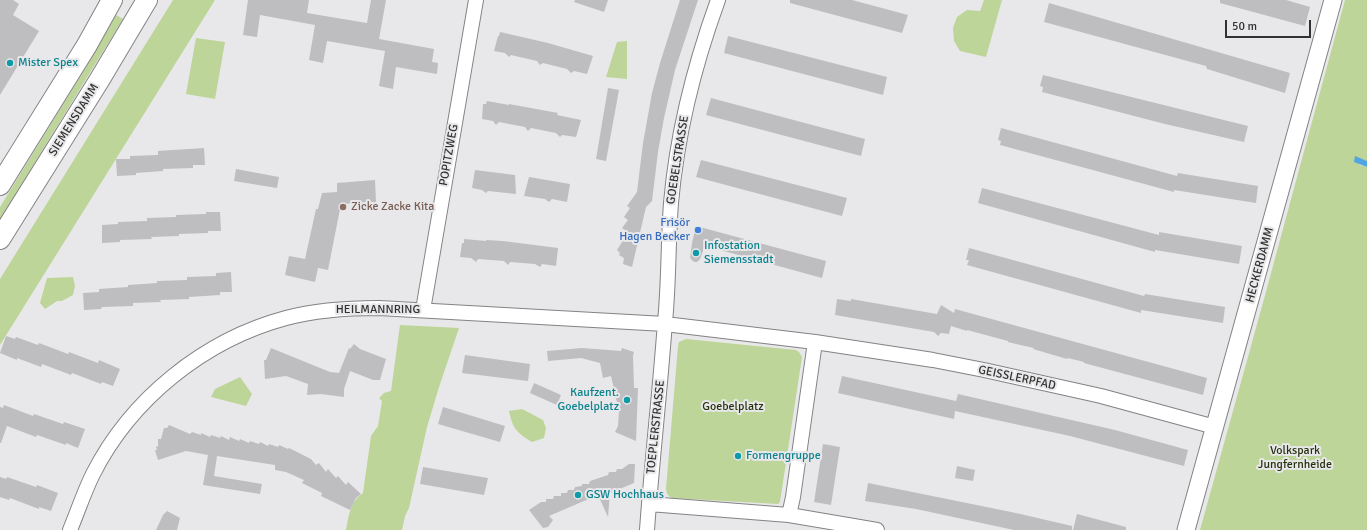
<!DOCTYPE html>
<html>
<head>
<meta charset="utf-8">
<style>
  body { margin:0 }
  #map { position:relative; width:1367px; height:530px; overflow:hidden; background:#e8e8ea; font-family:Signika,sans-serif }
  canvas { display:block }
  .scale { position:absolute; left:1225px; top:20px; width:86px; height:18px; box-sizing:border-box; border:2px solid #313131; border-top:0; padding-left:5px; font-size:12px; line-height:14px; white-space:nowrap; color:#313131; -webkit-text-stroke:3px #e8e8ea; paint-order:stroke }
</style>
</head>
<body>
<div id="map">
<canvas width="1367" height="530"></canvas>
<div class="scale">50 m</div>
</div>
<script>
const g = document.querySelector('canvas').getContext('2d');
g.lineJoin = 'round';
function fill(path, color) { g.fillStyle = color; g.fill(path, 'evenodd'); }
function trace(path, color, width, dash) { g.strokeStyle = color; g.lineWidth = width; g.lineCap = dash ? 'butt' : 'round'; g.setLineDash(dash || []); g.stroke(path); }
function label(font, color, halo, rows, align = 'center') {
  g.font = font + ' Signika,sans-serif'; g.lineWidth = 4; g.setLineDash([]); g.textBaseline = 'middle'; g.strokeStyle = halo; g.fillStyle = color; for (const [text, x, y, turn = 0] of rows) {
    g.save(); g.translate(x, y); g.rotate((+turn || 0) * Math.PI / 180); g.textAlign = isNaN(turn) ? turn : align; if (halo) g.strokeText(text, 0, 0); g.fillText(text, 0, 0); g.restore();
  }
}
fill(new Path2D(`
  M173 0H215L0 345V279Z
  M984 0H1002L986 57 960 51 954 41 953 28 957 17 967 10 980 11Z
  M1345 0H1367V161L1355 157 1360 165 1367 167V530H1200L1264 299Z
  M116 15 123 19 0 219V207L86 67Z
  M196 38 225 42 215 99 186 94Z
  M627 41V79L606 77 617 42Z
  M73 277 75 286 73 295 62 301H57L45 309 40 303 47 278Z
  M400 325 459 328 439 387 427 427 409 508 405 516 402 530H346C349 515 350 502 363 493L371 436 378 426 382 401 379 398 384 393 391 391Z
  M686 339 796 350 799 352 802 357 780 502 778 504 672 498C668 496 667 494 666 489L678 346 679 342Z
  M240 377 252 394 246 406 211 397 215 389Z
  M522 409 543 420 546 428 544 438 532 442C516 432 513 429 509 411Z`), '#bdd598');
fill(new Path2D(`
  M1355 156 1367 161V167L1354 162Z`), '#52a5e3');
fill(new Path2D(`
  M0 0H13L19 4 13 15 39 31 0 95Z
  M248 0H309L307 13 367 23 371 0H386L379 39 434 49 432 62 438 63 437 74 396 67 393 89 379 86 385 51 327 41 323 63 309 60 315 25 260 15 257 37 243 35Z
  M575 0H608L604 12 574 2Z
  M680 0H698L675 70 664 118 658 152 652 201 646 207 632 267 623 264 624 258 619 255 620 253 617 250 622 242 619 240 625 230 622 228 628 220 624 217 630 208 627 206 637 192 643 143 652 93 660 63Z
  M790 0H852L908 15 902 33 790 3Z
  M1220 0H1286L1310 7 1305 26 1220 3Z
  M1049 3 1290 73 1285 93 1207 69 1206 66 1044 22Z
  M500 32 548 43 593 56 587 74 574 71 571 73 567 69 543 63 540 65 537 61 511 55 509 57 505 53 494 51 498 36H499Z
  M728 36 887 77 883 95 724 53Z
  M1043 75 1248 126 1244 142 1165 124 1042 92 1043 87 1040 86Z
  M608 88 619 90 606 161 596 159Z
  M711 98 865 139 861 156 706 115Z
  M487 101 509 105V104L558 113 557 115 581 120 576 137 562 135 560 137 556 133 531 128 528 131 525 127 499 122 496 125 493 121 482 119 483 104H486Z
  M1001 128 1177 176 1178 173 1258 186 1256 203 1174 190V192L1000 145 1001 141 998 140Z
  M204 148 205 165H193V168L163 169V171L136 173V175L117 176 116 159H130V156L158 155V151Z
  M701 160 847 198 842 216 696 177Z
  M236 169 279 177 277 188 234 181Z
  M475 170 515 175 516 194 488 191 486 193 482 190 472 188Z
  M529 177 570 184 567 202 552 199 549 202 545 199 524 196Z
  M375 180 376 202 341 204 328 270 318 268 315 282 285 275 289 256 305 259 316 209H318L322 193 337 192V183Z
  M982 188 1159 235V232L1242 246 1239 264 1155 250V252L978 203Z
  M206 212H220L221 231H208V233L179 234V236L151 237 152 239 120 240V242L102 243V225L118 224V222L147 221V218L176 217V215L206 214Z
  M696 226 826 261 822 278 709 247 708 249 704 248 700 259 697 262H694L690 258 692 243Z
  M464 239 486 241V240L503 241 558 248 556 266 542 264 540 267 535 264 510 262 508 265 504 261 478 259 476 262 471 258 460 257 462 243H464Z
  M969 248 1144 296 1145 294 1225 307 1223 323 1141 310V313L967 265 969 260H966Z
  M231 272 232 292H220V295L189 297V299L160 300 161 302 133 303V306L102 307 101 309 84 310 83 293 99 292V289L128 287V285L157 283V281L187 280V277L216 276V273Z
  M837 299 851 301V299L937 314 941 305 954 313 955 309 1207 378 1203 395 1084 363V362L1068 358 1067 359 1033 349 1034 348 1016 344 1008 342V341L967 330V331L951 326 949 334 941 333 938 336 934 332 835 315Z
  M6 336 15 339 16 337 38 345 39 343 68 354 69 352 98 363 99 360 120 369 113 386 102 382 101 384 72 373 71 375 42 364 41 367 17 358V360L0 353Z
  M354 344 360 349 386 359 380 380H373L350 371 344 389V397L321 394 307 395 308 384 286 376 265 379 264 360H266L271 348 330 372 339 373 349 348 350 349Z
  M582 348 621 351 622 348 634 352 633 356 634 388H638L636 441 615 432 618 426 619 411 611 376 603 378 600 363 581 358 548 361 547 351Z
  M465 355 530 364 528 381 462 373Z
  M842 376 956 401 958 394 1115 430 1188 450 1184 466 1070 436 955 411 954 419 838 393Z
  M534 383 561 395 557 405 530 393Z
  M4 405 33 416 34 414 63 424 64 422 85 429 78 448 66 443V445L37 435 36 437 7 426 1 443H0V407L3 408Z
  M443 407 505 426 500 442 438 424Z
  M169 425 190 434 192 432 201 435V433L210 437 211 435 220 438 221 436 229 440 230 437 239 441 240 439 249 443 250 441 259 444 260 442 268 446 269 444 278 447 279 445 288 449 289 448 311 459 316 465 319 463 326 472 328 469 336 478 338 476 346 485 348 482 361 494 356 498 350 510 321 496 322 493 302 483 304 480 286 472 275 470V465L217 456 214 476 262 484 260 494 203 485 208 455 186 451 158 460 155 450H157L156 447 158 446V439H161L164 428H167Z
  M823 444 840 447 831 505 814 502Z
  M629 464H635L634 483 610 493 608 517 598 495 549 516 553 520 548 527 543 528 529 510 541 502H546V499H553L554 496H561V493H567L568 490H574L575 487 582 486V484H589L590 481 608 475 609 472H616L617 469H622Z
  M957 466 975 470 973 481 955 478Z
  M423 467 488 478 484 495 420 484Z
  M0 477 6 479 7 477 36 487 37 485 58 493 51 511 39 507V509L10 498 9 500 0 497Z
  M868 483 1016 513 1072 526V530H1014L916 509 865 501Z
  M167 511 180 518 177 530H156L163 515Z
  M1077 514 1126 527V530H1073Z`), '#bebec0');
const minor = new Path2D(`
  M423 310 476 0
  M649 504 789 515 877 530
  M789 515 793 497 815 342
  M70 530C78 511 84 492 93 474 131 399 204 340 286 318 316 310 348 308 379 308L665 324 815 342 933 360 984 370 1101 396 1215 427
  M647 530C652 460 660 391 665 322 669 282 668 243 671 203 677 134 694 66 718 0`);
const tertiary = new Path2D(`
  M1186 530 1333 0`);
const secondary = new Path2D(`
  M0 185 87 45 112 0
  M0 239 100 79 147 0`);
trace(minor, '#838284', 16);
trace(tertiary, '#838284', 19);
trace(secondary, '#838284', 22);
trace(minor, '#fff', 14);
trace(tertiary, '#fff', 17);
trace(secondary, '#fff', 20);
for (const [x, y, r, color] of [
  [10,63,4,"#0f9aa8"],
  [343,207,4,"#8d6e63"],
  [698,230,4,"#3f7fe0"],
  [696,253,4,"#0f9aa8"],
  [627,400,4,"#0f9aa8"],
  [738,456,4,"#0f9aa8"],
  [578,495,4,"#0f9aa8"]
]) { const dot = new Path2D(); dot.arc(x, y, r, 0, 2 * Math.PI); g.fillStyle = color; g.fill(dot); trace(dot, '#e8e8ea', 1.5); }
label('12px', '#0d838f', '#e8e8ea', [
  ["Mister Spex",18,63],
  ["Infostation",704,246],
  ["Siemensstadt",704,260],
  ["Kaufzent.",619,393,"right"],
  ["Goebelplatz",619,407,"right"],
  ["Formengruppe",746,456],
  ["GSW Hochhaus",586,495]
], 'left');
label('12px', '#313131', '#e8e8ea', [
  ["SIEMENSDAMM",74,120,-58],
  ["POPITZWEG",449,155,-80],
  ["GOEBELSTRASSE",678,160,-81],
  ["HECKERDAMM",1260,265,-75],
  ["HEILMANNRING",378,310],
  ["GEISSLERPFAD",1017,378,12],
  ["TOEPLERSTRASSE",656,427,-84]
]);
label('12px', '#785e54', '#e8e8ea', [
  ["Zicke Zacke Kita",351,207]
], 'left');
label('12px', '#366cbe', '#e8e8ea', [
  ["Frisör",690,223],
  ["Hagen Becker",690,237]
], 'right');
label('12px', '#26320d', '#e8e8ea', [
  ["Goebelplatz",733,407],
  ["Volkspark",1295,451],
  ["Jungfernheide",1295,465]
]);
</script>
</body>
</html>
